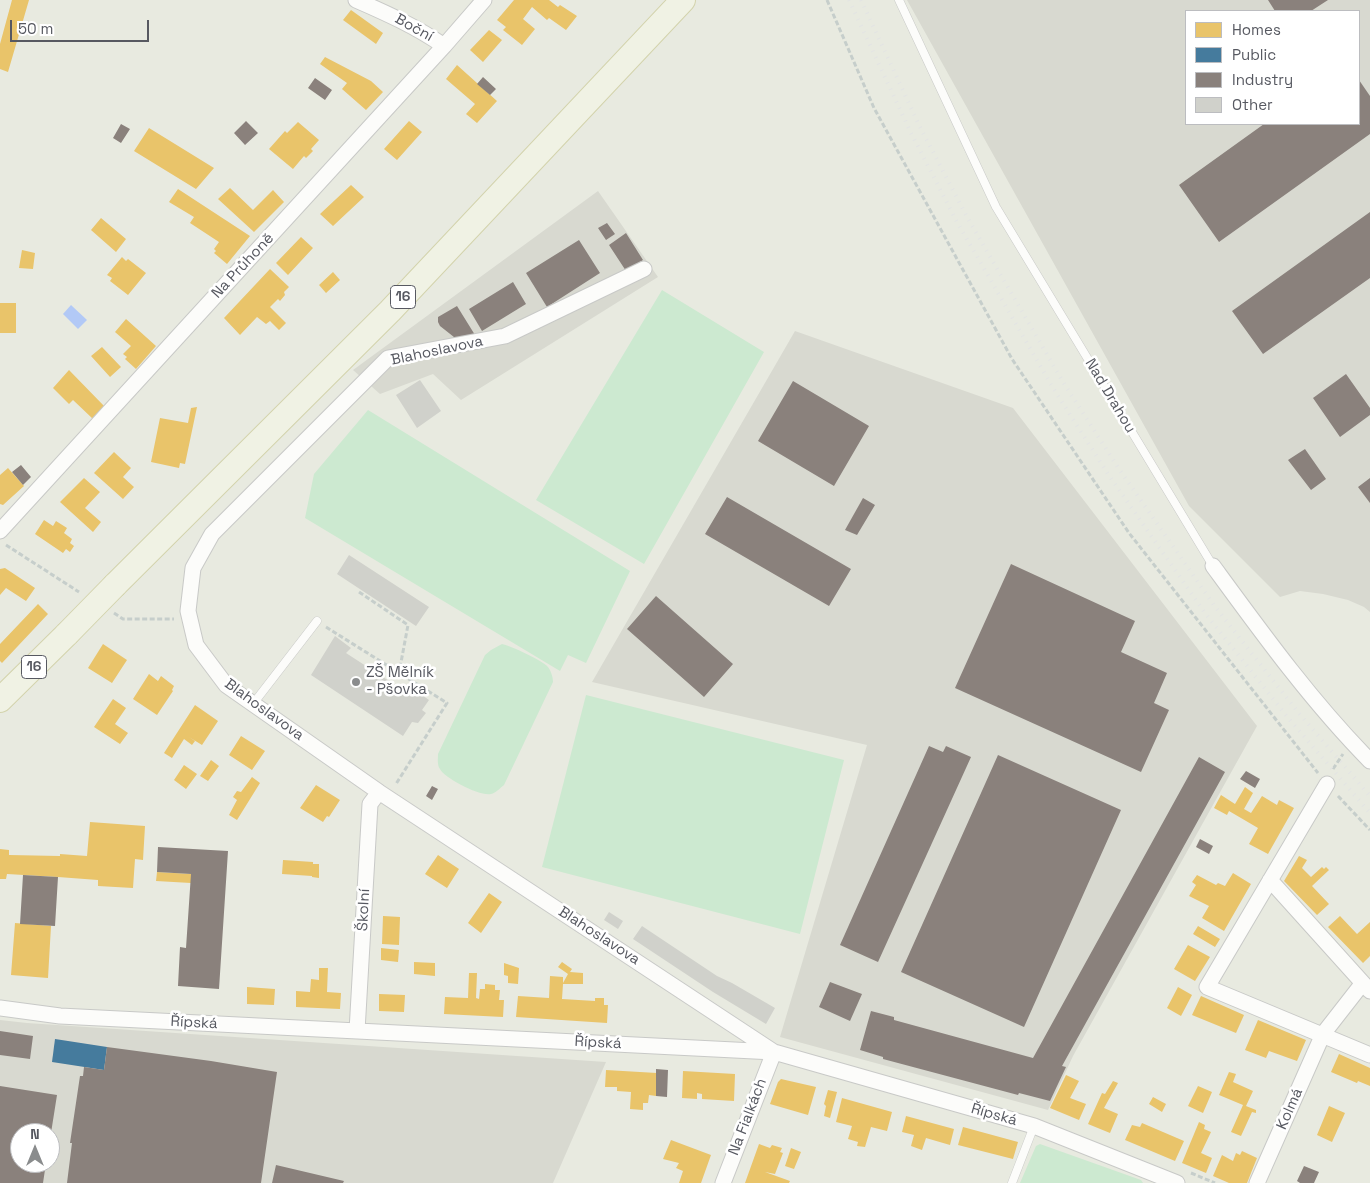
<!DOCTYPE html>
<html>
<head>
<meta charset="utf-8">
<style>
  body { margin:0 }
  #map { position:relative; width:1370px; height:1183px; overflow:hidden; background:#e8eae0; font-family:"Space Grotesk",sans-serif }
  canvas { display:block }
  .legend { position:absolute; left:1185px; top:10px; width:175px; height:115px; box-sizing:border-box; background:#fff; border:1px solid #bcbdc0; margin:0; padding:6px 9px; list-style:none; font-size:15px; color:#575961 }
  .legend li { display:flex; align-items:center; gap:10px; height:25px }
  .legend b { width:25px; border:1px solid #bcbdc0 }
  .north { position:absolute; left:10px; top:1123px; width:50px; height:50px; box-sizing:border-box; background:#fff; border:1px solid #bcbdc0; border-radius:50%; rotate:0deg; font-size:14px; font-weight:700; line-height:20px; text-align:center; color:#575961 }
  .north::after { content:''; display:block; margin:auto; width:18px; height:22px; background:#8a8c8d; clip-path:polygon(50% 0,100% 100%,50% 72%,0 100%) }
  .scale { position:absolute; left:10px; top:20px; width:139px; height:22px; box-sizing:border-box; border:2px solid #575961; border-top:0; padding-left:6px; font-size:15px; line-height:18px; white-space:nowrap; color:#575961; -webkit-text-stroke:4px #fff; paint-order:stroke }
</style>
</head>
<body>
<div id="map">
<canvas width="1370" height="1183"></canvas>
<ul class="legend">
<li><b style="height:14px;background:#e9c46a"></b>Homes</li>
<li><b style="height:14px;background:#457b9d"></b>Public</li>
<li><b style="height:14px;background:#8a817c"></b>Industry</li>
<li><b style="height:14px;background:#d0d1cb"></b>Other</li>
</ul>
<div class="north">N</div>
<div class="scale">50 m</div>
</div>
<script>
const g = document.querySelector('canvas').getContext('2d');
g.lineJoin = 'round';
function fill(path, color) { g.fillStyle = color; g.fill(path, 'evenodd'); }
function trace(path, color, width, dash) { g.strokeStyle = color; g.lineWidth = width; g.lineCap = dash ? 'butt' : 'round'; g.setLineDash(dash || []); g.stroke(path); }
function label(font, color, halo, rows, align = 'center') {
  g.font = font + ' "Space Grotesk",sans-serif'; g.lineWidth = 5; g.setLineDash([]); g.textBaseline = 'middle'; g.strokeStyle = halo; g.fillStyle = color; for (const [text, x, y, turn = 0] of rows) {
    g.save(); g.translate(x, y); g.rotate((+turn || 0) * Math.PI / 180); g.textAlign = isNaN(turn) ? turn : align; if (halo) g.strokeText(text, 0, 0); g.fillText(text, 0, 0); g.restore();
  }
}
fill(new Path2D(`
  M907 0H1370V612L1364 607 1348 600 1323 594 1300 591 1280 597 1189 506ZM1186 11H1359V124H1186Z
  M598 191 658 277 461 400 433 374 380 394 353 370Z
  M795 331 1013 408 1257 726 1073 1056 1048 1110 780 1037 867 745 592 682Z
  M0 1020 27 1023 606 1062 553 1183H0ZM20 1133H50V1163H20Z`), '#d8d9d0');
fill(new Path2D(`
  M662 290 764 352 644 564 536 500Z
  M368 410 630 571 586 663 568 655 560 671 305 518 314 474Z
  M502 644C511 646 542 660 548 667 551 671 553 677 553 682L504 785C500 788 496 793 491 794 481 797 444 778 440 769 437 765 438 759 438 754L485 655 491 650Z
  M586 695 844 760 800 934 542 867Z
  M1040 1144 1141 1180 1143 1183H1020L1036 1146Z`), '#cce9d0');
fill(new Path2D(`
  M71 305 87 320 78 329 63 314Z`), '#b2c9f6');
fill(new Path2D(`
  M12 0H29L8 72 0 69V44Z
  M514 0H549L558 7 560 5 577 16 566 30 549 18 547 20 532 7 523 19 535 29 522 45 503 30 506 27 497 20Z
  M351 10 383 33 376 44 343 20Z
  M489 30 502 40 483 62 470 50Z
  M325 57 371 81 383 92 366 110 342 89 347 83 320 64Z
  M457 65 497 101 477 123 466 114 475 104 446 79Z
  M409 121 422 132 397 160 384 149Z
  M298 122 319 140 311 149 313 151 306 158 304 156 293 169 269 149 285 131 287 133Z
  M149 128 214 168 196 189 134 151Z
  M351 185 364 197 333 226 320 214Z
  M230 188 253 210 273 190 284 202 254 232 218 199Z
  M178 189 250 236 227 264 214 253 216 251 214 249 219 242 190 223 194 217 169 202Z
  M101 218 126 239 116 252 91 230Z
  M301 237 313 248 288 275 276 263Z
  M22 250 35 253 33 269 19 268Z
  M122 257 126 261 128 259 146 273 128 295 110 281 112 278 107 275Z
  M270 269 289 287 284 292 285 295 280 301 278 299 270 307 286 323 279 330 270 321 266 324 257 317 240 335 224 318Z
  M333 272 340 280 326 293 319 285Z
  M0 303H16V333H0Z
  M126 319 156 346 136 369 125 359 127 357 123 354 131 346 115 332Z
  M102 347 121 367 110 377 91 356Z
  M69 370 105 407 93 419 73 400 69 404 53 388Z
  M197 407 185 464 180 463 179 468 151 462 160 418 188 423 191 408Z
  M114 452 131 468 123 477 134 487 123 499 94 473Z
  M8 468 24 486 3 505 0 504V475Z
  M84 478 100 492 85 508 101 522 93 532 60 502Z
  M44 520 53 526 56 521 67 528 64 533 72 539 70 543 74 546 70 552 66 549 63 553 35 534Z
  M5 568 35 588 26 601 6 588 0 595V569Z
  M38 604 48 614 2 663 0 661V644Z
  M103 644 127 660 112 683 88 668Z
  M149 674 158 681 161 676 174 686 172 690 173 691 157 715 133 699Z
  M113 699 126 708 115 724 128 733 120 744 94 727Z
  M195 705 218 721 202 745 189 737 195 741 192 745 184 739 172 758 164 753Z
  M241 736 265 751 252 770 229 755Z
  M211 760 219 766 208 781 200 776Z
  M184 765 197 774 186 789 174 780Z
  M252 777 260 783 237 820 229 815 237 800 233 797 237 791 241 792Z
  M316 785 340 800 329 817 327 816 323 822 300 808Z
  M1245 787 1253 793 1244 809 1251 813 1262 796 1277 805 1279 800 1294 808 1268 854 1249 844 1258 828 1229 811 1227 815 1214 808 1221 795 1235 804Z
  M90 822 145 826 143 860 135 859 133 888 98 886V880L58 877 7 874 6 879H0V849L9 850V855L60 856V854L87 856Z
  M438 855 459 869 447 888 425 874Z
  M1299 856 1307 860 1302 868 1311 877 1322 867 1324 869 1326 867 1329 870 1312 886 1329 904 1317 915 1284 881Z
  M283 860 313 862V864H319V878L312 877V876L282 874Z
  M157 872 191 874V883L156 881Z
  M1233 873 1251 884 1224 931 1202 918 1209 906 1189 896 1196 885 1192 882 1197 875 1216 885 1218 883 1225 886Z
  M489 893 502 902 481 933 468 923Z
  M383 916 400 917 399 945 382 944Z
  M1340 916 1357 934 1370 922V956L1363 963 1328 927Z
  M15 923 51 926 48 978 11 975Z
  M1198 926 1220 939 1215 947 1193 934Z
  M1188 945 1210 957 1195 981 1174 969Z
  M381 948 399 950 398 962 381 960Z
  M414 962 435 963V976L414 974Z
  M562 962 572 969 570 972 583 973V984H563L562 999 595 1001V998H604V1005H608L607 1023 516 1017 518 996 549 998 550 976 563 977V983L568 974 558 967Z
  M504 963 519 968 518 984 508 983V976L504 975Z
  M319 968H328L327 992 341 993 340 1009 296 1007V991L310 992 311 979 319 980Z
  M469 973H477L476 998 479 999 480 989H485V984L495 985V990H500L499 1000H504L503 1017 444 1014 445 997 468 998Z
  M247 987 275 989 274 1005 247 1004Z
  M1178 987 1192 995 1181 1016 1167 1008Z
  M379 994 405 995 404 1012 379 1011Z
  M1201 996 1244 1015 1236 1033 1192 1015Z
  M1258 1020 1306 1040 1297 1061 1269 1051 1266 1058 1245 1050Z
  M1339 1054 1370 1068V1086L1358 1081 1357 1083 1331 1072Z
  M606 1070 657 1073 656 1096 649 1095 648 1103H643V1110L630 1109 631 1092 617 1091V1087H605Z
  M683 1071 735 1074 734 1101 702 1099V1094L697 1093V1099L682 1098Z
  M1229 1072 1236 1074 1233 1082 1253 1091 1246 1106 1256 1110V1113L1252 1112 1241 1136 1231 1132 1243 1105 1219 1095Z
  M1066 1075 1079 1081 1070 1098 1086 1104 1079 1120 1050 1108Z
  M781 1079 816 1087 808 1115 770 1104 778 1082Z
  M1113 1081 1118 1083 1104 1108 1118 1114 1110 1133 1088 1124 1102 1093 1105 1094Z
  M1198 1086 1212 1092 1203 1113 1188 1106Z
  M828 1090 837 1092 830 1118 824 1116 826 1106 824 1104Z
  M1153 1097 1166 1104 1162 1112 1149 1104Z
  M842 1098 892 1112 887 1131 871 1127 865 1147 857 1146 858 1142 848 1139 852 1126 836 1122Z
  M1329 1106 1345 1113 1332 1142 1317 1135Z
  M906 1116 954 1129 950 1145 926 1138 922 1150 911 1146 914 1135 902 1132Z
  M1199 1122 1205 1125 1204 1129 1211 1132 1201 1153 1212 1158 1206 1173 1182 1163Z
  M1142 1123 1184 1141 1175 1161 1125 1140 1132 1125 1140 1127Z
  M963 1127 1018 1142 1013 1159 958 1145Z
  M671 1140 711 1155 701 1183H679L683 1171 676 1168 679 1163 663 1159Z
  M759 1144 770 1148 772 1145 782 1148 780 1152 783 1153 775 1174 765 1172 790 1181 789 1183H745Z
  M791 1148 801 1152 794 1169 785 1166Z
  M1242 1151 1257 1158 1247 1183H1229L1213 1176 1222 1155 1233 1161 1236 1153 1240 1155Z`), '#e9c46a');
fill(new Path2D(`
  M55 1039 107 1047 104 1070 52 1062Z`), '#457b9d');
fill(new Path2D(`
  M1268 0H1328L1311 11H1275Z
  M483 77 496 89 490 95 477 84Z
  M315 78 332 90 325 100 308 88Z
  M1359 80 1370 96V134L1219 242 1179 185 1264 124H1359Z
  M246 121 258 133 245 145 234 133Z
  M121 124 130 129 121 143 113 138Z
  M1370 212V278L1263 354 1232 311Z
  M607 223 615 234 606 240 598 228Z
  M626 233 643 260 626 271 609 245Z
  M579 240 600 273 547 307 526 273Z
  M513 282 526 304 482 331 469 309Z
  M457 306 475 335 459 341 440 326 438 322V317Z
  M1346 374 1370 408V415L1340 437 1313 398Z
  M793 381 869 426 834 486 758 441Z
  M1305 449 1326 479 1311 490 1288 460Z
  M21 465 31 477 23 485 12 472Z
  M1370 478V503L1358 487Z
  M727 497 851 569 829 606 705 534Z
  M863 498 875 505 857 535 845 530Z
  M1011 564 1135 621 1121 652 1167 673 1154 703 1169 710 1141 772 955 688Z
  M656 596 733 664 704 697 627 629Z
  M929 746 943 752 946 746 971 757 878 962 840 945Z
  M998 755 1121 810 1024 1027 901 972Z
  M1199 757 1225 772 1062 1066 1066 1067 1050 1101 1019 1093 1018 1095 883 1059V1057L860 1050 871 1011 894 1017V1020L1033 1058Z
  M1246 771 1260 779 1255 788 1240 779Z
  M432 786 438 789 432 800 426 796Z
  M1200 839 1213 846 1209 854 1196 847Z
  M158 847 228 851 219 989 178 986 180 947 186 948 191 874 157 872Z
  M23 875 58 877 55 926 20 924Z
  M830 982 862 994 850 1021 819 1007Z
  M0 1031 33 1036 30 1059 0 1055Z
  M107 1047 211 1061 277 1072 261 1183H67L72 1143H70L80 1076H83L84 1067 104 1070Z
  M656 1069 668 1070 667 1097 656 1096Z
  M0 1086 57 1095 51 1133H20V1163H46L43 1183H0Z
  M276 1165 344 1181 343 1183H272Z
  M1304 1166 1319 1172 1314 1183H1300L1297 1181Z`), '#8a817c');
fill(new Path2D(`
  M420 380 441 411 417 428 396 395Z
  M349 555 429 607 416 626 337 574Z
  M335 636 351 648 346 653 409 694 412 688 429 700 422 710 426 713 418 723 412 722 403 736 311 675Z
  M609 912 623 921 618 929 604 920Z
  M642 926 717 976 732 983 775 1008 766 1024 713 992 633 939Z`), '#d0d1cb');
const lane = new Path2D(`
  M899 0 996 207 1213 566
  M253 704 317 621
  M1012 1183 1034 1126`);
const street = new Path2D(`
  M356 0C386 13 417 27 444 46
  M644 269 505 336 388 358 212 534 193 568 188 611 196 645 226 685 379 792 774 1052 723 1183
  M0 531 444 46 484 0
  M1213 566C1262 633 1311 701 1370 761
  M1327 784 1207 987 1370 1055
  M1270 880 1370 991
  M0 1008 60 1016 774 1052 1034 1126 1177 1183
  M357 1031 370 804 379 792
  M1257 1183 1323 1034 1362 984`);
const primary = new Path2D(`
  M115 585 390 311 683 0
  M0 700 67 634`);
trace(lane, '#c8c9c7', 9);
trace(street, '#c8c9c7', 17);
trace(primary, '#d3d3ac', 26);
trace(new Path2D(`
  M827 0 874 108 1012 359 1129 533 1318 773
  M6 545 79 592
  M359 592 408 625 399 673
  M114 613 123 619H174
  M326 627 447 703 396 784
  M1333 769 1343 754
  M1338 796 1370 830
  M1191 1173 1215 1183`), '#c6cecb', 3, [5, 2.5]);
trace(lane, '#fcfcfa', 8);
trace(street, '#fcfcfa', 15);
trace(primary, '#f0f2e4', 24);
trace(new Path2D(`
  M849 0 911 133 957 222 1053 388 1108 474 1205 613 1289 719 1370 813
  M861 0 919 125 967 217 1063 382 1119 469 1216 608 1298 712 1370 796`), '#e3e4e3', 4, [1, 6]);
const primaryBridge = new Path2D(`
  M67 634 115 585`);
trace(primaryBridge, '#d3d3ac', 26, []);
trace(primaryBridge, '#f0f2e4', 24);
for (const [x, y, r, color] of [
  [356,682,5,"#8a8c8d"]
]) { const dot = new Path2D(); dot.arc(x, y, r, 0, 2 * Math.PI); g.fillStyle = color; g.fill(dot); trace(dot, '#fff', 2); }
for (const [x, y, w] of [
  [403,297,25],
  [34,667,25]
]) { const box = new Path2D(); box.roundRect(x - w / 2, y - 11.5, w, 23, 4); g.fillStyle = '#fff'; g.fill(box); trace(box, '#575961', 1); }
label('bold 14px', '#575961', null, [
  ["16",403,297],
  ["16",34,667]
]);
label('15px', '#575961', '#fff', [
  ["Boční",414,28,29],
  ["Na Průhoně",243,266,-47],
  ["Blahoslavova",437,351,-12],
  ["Nad Drahou",1110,396,59],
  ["Blahoslavova",264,710,36],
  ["Školní",364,910,-87],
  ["Blahoslavova",599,936,33],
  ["Řípská",194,1023,3],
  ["Řípská",598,1043,3],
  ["Kolmá",1290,1109,-66],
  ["Řípská",994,1115,16],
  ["Na Fialkách",748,1117,-69]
]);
label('15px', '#575961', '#fff', [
  ["ZŠ Mělník",366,673],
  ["- Pšovka",366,690]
], 'left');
</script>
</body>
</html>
